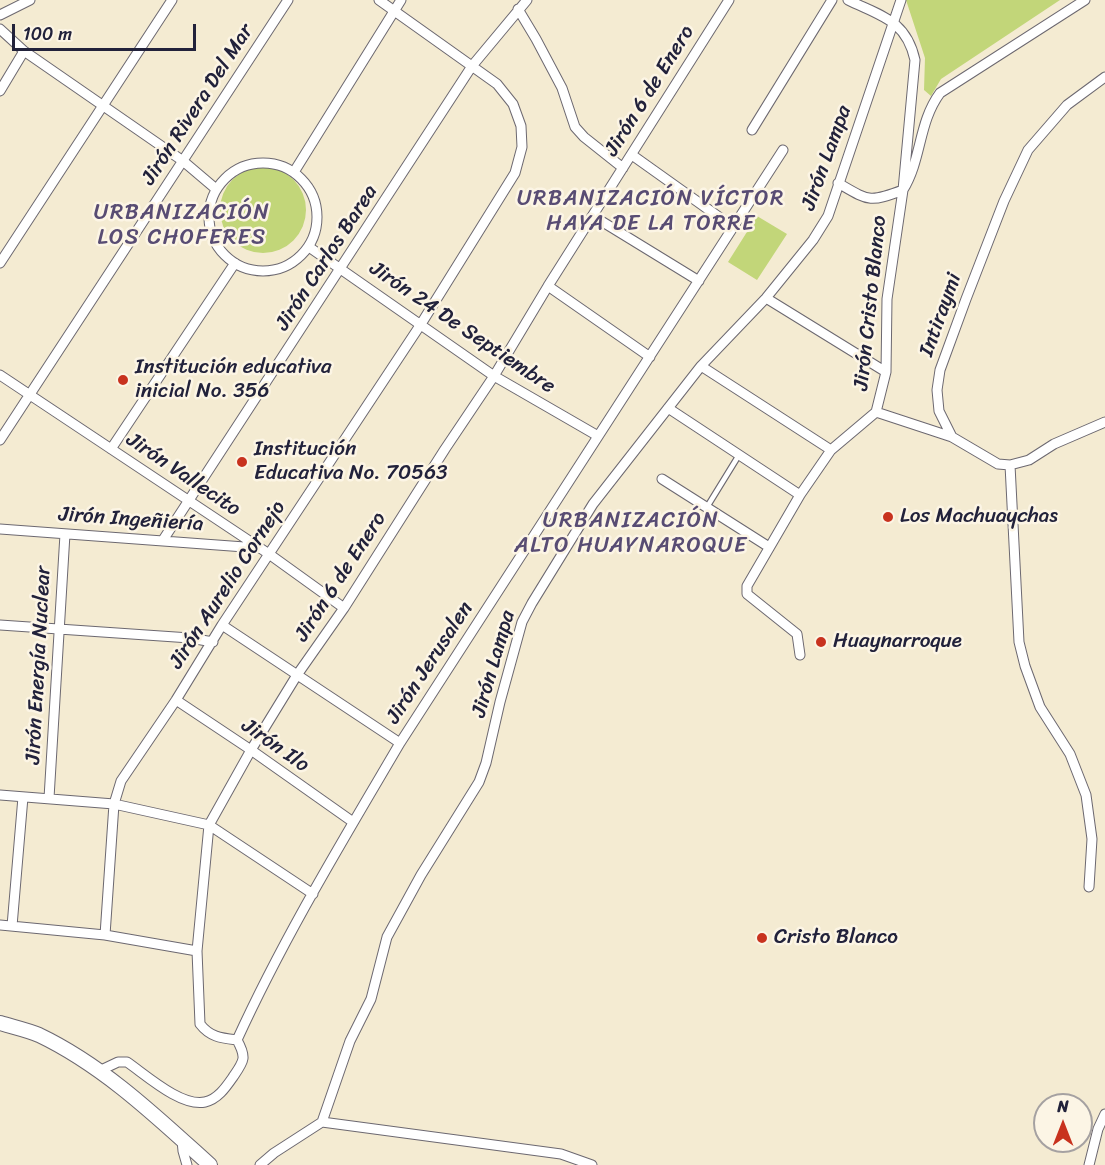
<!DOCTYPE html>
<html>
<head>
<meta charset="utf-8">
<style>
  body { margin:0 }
  #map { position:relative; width:1105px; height:1165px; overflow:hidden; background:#f4ebd2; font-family:Sriracha,sans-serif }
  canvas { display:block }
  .north { position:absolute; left:1033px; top:1093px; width:60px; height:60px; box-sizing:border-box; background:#fcf5e5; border:2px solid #a5a1a1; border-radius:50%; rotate:0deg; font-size:16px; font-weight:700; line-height:24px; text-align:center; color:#22223b }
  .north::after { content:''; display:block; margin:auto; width:21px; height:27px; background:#c8321e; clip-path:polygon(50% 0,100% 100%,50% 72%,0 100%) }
  .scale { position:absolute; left:12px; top:24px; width:184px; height:27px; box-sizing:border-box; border:3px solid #22223b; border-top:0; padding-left:8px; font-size:18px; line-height:21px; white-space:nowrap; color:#22223b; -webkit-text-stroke:4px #fcf5e5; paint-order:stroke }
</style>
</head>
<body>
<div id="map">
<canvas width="1105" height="1165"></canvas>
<div class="north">N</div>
<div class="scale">100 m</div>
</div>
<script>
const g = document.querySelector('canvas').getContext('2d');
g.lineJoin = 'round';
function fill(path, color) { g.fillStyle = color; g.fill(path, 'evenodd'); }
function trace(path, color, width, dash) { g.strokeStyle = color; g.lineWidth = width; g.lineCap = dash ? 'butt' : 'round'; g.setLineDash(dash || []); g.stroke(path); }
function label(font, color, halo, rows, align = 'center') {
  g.font = font + ' Sriracha,sans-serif'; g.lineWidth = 5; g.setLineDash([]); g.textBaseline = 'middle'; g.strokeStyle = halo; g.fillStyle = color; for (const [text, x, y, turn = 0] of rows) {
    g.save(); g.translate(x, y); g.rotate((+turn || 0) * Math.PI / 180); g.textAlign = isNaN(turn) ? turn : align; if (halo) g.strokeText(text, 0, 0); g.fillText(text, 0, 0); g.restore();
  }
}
fill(new Path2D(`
  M906 0H1060L941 79 931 96 924 90 925 58Z
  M220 210a43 43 0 1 1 86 0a43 43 0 1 1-86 0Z
  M757 216 787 234 757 280 728 262Z`), '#c2d679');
const service = new Path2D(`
  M707 507 739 455`);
const minor = new Path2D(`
  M518 9 536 39 562 88 575 127 584 137 623 168
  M0 15 30 0
  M0 29 24 51 183 161 216 189
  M1105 77 1067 105 1028 150 1004 201 966 299 940 370 937 390 939 411 952 437 998 464 1010 465 1029 460 1054 444 1105 422
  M0 91 24 51
  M752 130 832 0
  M632 155 733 227
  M209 217a54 54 0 1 1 108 0a54 54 0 1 1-108 0Z
  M294 172 401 0
  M838 183C869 201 869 203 903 190 922 159 918 123 940 93L1085 0
  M593 216 699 281
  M309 247 494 376 598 436
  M0 263 172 0
  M548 286 650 357
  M766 298 886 372
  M701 366 831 450
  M0 375 269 554 344 608
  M668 408 800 495
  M876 412 952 437
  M0 440 288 0
  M111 449 235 263
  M1010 465 1019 642 1025 666 1040 707 1070 754 1086 795 1092 839 1089 887
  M662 479 769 547
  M0 529 258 548
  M163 540 472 66 527 0
  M0 625 190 638 213 642
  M222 625 400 743
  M800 655 797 634 747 594V586L800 495 831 450 876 412 886 372 887 299 903 190 915 60C906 20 881 16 848 0
  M176 700 251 750 353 822
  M0 795 114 804 209 825 313 894
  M49 798 65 534
  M0 925 105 935 197 951
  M12 926 23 797
  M105 935 114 804 121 781 176 700 222 625 421 324 515 173 522 147 521 126 513 104 497 84 379 0
  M237 1040C221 1038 210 1037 200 1024L197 951 209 825 251 750 297 675 344 608 445 449 494 376 548 286 729 0
  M237 1040C284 937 343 840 400 743L783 150
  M99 1071 118 1062H127C146 1075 181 1107 205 1102 218 1099 226 1087 233 1077 244 1061 247 1058 237 1040
  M322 1122 561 1154 592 1165
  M182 1140 183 1151 187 1165
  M260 1165 274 1153 322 1122 350 1041 371 999 387 937 421 875 479 782 486 763 500 702 522 622 532 603 593 504 701 366 766 298 813 240 828 216 901 0
  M1089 1165 1098 1129 1105 1114`);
const secondary = new Path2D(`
  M0 1023C13 1027 27 1030 39 1035 104 1066 158 1118 210 1165`);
trace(service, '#6c6870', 7);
trace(minor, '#6c6870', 11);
trace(secondary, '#6c6870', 16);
trace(service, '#fff', 4.5);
trace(minor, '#fff', 9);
trace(secondary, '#fff', 14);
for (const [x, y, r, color] of [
  [123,380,6,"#c8321e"],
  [242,462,6,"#c8321e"],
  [888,517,6,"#c8321e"],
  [821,642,6,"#c8321e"],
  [762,938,6,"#c8321e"]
]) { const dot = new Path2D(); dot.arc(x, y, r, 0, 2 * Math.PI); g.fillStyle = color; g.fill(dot); trace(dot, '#fcf5e5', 2); }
label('21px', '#22223b', '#fcf5e5', [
  ["Jirón 6 de Enero",650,91,-58],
  ["Jirón Rivera Del Mar",198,105,-57],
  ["Jirón Lampa",827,158,-70],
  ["Jirón Carlos Barea",327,258,-57],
  ["Jirón Cristo Blanco",871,303,-84],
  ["Intiraymi",941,315,-70],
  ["Jirón 24 De Septiembre",462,328,34],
  ["Jirón Vallecito",183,475,34],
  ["Jirón Ingeñiería",131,520,4],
  ["Jirón 6 de Enero",341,577,-57],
  ["Jirón Aurelio Cornejo",228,585,-57],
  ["Jirón Jerusalen",430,663,-57],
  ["Jirón Lampa",494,664,-74],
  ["Jirón Energía Nuclear",39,665,-87],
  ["Jirón Ilo",275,746,35]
]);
label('21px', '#22223b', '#fcf5e5', [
  ["Institución educativa",135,368],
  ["inicial No. 356",135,392],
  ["Institución",254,450],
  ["Educativa No. 70563",254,474],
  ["Los Machuaychas",900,517],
  ["Huaynarroque",833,642],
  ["Cristo Blanco",774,938]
], 'left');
g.letterSpacing = '1.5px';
label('22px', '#584c73', '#fcf5e5', [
  ["URBANIZACIÓN VÍCTOR",651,199],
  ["HAYA DE LA TORRE",651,224],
  ["URBANIZACIÓN",182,213],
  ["LOS CHOFERES",182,238],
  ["URBANIZACIÓN",631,521],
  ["ALTO HUAYNAROQUE",631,546]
]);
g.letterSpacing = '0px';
</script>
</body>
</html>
